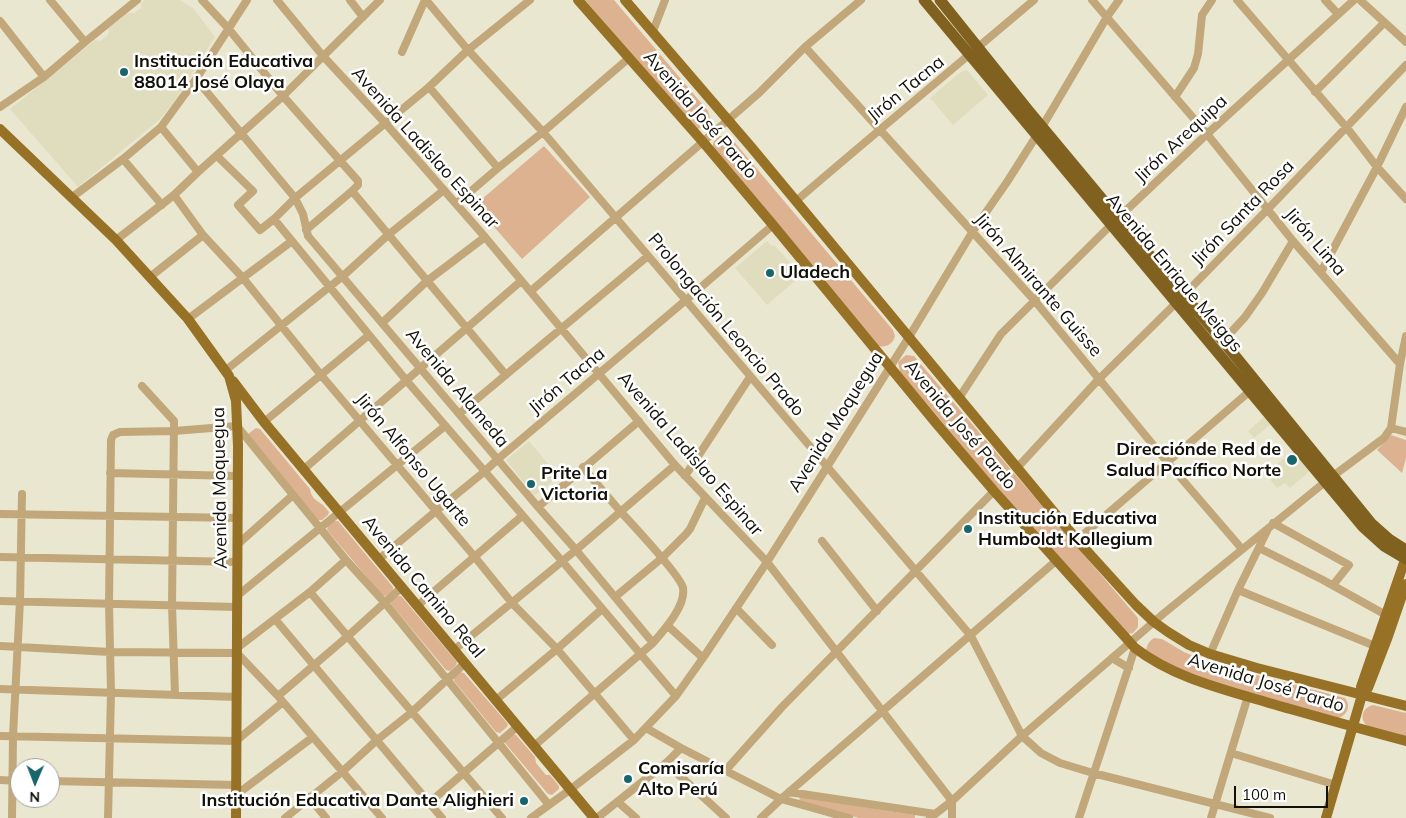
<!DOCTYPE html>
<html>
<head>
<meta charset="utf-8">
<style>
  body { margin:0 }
  #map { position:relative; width:1406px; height:818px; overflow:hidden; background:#eae7d1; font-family:Mulish,sans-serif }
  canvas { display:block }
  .north { position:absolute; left:10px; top:758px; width:50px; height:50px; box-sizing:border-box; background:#fff; border:1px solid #a0a09d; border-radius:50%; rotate:181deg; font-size:14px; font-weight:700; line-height:20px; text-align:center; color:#121109 }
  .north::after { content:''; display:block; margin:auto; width:18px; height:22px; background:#18666c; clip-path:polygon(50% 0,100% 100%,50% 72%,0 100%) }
  .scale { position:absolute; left:1234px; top:786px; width:94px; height:22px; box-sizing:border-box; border:2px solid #121109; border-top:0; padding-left:6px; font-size:15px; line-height:18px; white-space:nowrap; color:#121109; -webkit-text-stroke:4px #fff; paint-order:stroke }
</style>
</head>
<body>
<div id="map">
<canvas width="1406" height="818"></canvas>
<div class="north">N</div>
<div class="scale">100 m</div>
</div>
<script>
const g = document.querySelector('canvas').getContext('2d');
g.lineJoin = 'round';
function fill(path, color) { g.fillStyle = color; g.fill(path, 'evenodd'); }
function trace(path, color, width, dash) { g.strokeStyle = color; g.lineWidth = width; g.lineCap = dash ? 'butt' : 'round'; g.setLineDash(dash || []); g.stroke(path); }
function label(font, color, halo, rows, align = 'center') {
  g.font = font + ' Mulish,sans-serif'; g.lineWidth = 5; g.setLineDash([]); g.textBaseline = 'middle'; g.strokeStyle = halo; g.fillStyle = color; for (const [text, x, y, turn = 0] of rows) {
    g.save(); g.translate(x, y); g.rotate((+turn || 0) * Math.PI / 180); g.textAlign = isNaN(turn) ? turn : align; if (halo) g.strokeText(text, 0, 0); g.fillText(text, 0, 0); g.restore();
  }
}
fill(new Path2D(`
  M145 0H180L193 8 215 37 174 102 159 120 78 187 10 109 95 40 100 41 108 35 109 28 128 13H134L141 8V3Z
  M967 70 988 95 953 125 930 98 962 71Z
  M767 241 771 245 775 246 802 275 767 305 735 268Z
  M1265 416 1271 424 1254 438 1248 431Z
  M529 441 559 477 534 496 506 460Z
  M1294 451 1311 470 1290 488 1285 483 1277 488 1265 473Z`), '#e0ddbf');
fill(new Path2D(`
  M585 0H614L708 111 710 118C708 125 703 129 696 129Z
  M719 136H727L730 137 893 330 895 336C893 344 886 348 878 346L712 148 714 141Z
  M544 146 590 197 522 259 475 205Z
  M906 355 914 356 919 362 1138 618V627L1133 633 1126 634 1007 499 900 372 898 362Z
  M256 428 260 429 310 489C311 498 317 501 323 505 325 507 327 510 329 512L328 515 322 520H318L248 434Z
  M1391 435 1406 440V458L1402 473 1377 450Z
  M334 521H338L393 587V590L386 596 382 595 327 530 328 526Z
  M398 596H401L457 662 456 665 450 671 446 670 391 604V601Z
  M1154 638 1162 639 1184 652 1210 663 1345 698C1351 706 1348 714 1339 718L1198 679 1146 652C1146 646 1149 641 1154 638Z
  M460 672 464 673 508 724 507 727 500 733 496 732 454 681V677Z
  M1373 705 1406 713V736L1369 727C1359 721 1361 708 1373 705Z
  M512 734 516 735 535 757 536 763 546 775H550L559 786V789L552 795 548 794 505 743 506 739Z
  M800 797 915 815V818H859L801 803 799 801Z`), '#ddb290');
trace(new Path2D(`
  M50 0 85 42
  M202 0 228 28 283 96 358 181V185L352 191 306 230
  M277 0 323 56 386 124 485 237 675 465 767 562 952 801V818
  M350 0 363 17
  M426 0 468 50 543 132 971 636 1022 736 1041 753 1060 763 1093 773 1270 818
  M1092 0 1207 134 1293 241 1400 364
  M1237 0 1347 128 1377 167 1406 199
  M1325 0 1338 14
  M1360 0 1406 42
  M0 21 44 77
  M653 31 665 0
  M805 47 1035 301 1168 463 1242 549
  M402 52 425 0
  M196 79 295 198 303 214 308 236 538 507 576 550 653 643 534 746
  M429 87 498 168
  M1315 92 1384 23
  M1175 97 1194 68 1198 54 1202 15 1212 0
  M0 107 44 77 85 42 137 0
  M161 127 198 172
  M217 156 253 191 238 205 260 230 274 219 295 198 429 87 468 50 530 0
  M123 159 162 205
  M352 191 506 375
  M174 195 203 235 243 278 321 375 474 556 512 603 557 649 634 740
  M71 198 123 159 161 127 196 79 247 0
  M796 201C875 133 955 67 1034 0
  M456 204 498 168 543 132 629 58
  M274 219 406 380 562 561 676 696
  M116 240 174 195 198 172 283 96 380 0
  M1321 272 1377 167 1406 107
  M150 277 203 235
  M531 291 728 120 759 93 805 47 861 0
  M188 319 292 241
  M382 323 427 281 485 237
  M1223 341 1245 317 1262 293 1293 241
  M226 370 343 276 388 235 444 190
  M142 386 174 421 172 605 175 695
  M959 398 1001 334 1118 218 1207 134 1354 0
  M459 414 648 256
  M264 422 369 335
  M1391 428 1406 432
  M583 467C595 482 608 497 620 511 631 523 681 576 683 588 686 606 664 630 653 643
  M1017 468 1098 380 1177 302 1267 210 1406 65
  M304 469 521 281
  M110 473 238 476
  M685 476 750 377
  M538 507 639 421
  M0 514 238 518
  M1273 523 1349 565 1333 585
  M1077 540 1250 391
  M822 541 877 611
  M238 544 293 495
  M1259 548 1323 580 1386 615
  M0 557 238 562
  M379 559 436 511 484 472 498 459 686 300 773 225
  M1238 590 1375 646
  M310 592 502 818
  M237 596 445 426
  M615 597 662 558 686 534 690 529 705 498
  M0 601 237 607
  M417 606 522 516
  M736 608 772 645
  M275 619 442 818
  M668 626 703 658
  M0 646 110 652 237 653 278 696 382 818
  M237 648 310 592 346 560
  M454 650 576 550 675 465
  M1210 654 1238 590 1268 529
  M1112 658 1129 668
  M0 689 237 697
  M278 696 348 636 402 587
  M496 700 557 649 602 609
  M646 728 681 748 781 799 849 818
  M0 736 236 741 283 702
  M1231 753 1336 785
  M666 763 726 818
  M725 771 782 707 994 491
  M0 780 20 781
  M50 781 236 785
  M789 792 935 814
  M236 795 313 737
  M309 797 326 818
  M618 802 636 818
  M429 803 518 726
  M12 818 13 736 20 601 22 494
  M108 818 111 693 109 604 111 440 113 435 120 432 174 431 237 426 346 560 385 603 549 805
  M285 818 343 771 377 740 412 712 465 663
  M531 818 571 789 634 740 676 696 703 658 767 562 909 337 973 231 1007 182 1042 127 1107 17 1119 0
  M597 818 666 763 681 748
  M761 818 781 799 1057 560
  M930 818 952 801 1022 736 1163 614 1325 482 1384 438 1391 428 1400 364 1406 336
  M1079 818 1135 648
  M1211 818 1248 696`), '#c1a77a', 8);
trace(new Path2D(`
  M578 0 703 142 773 225 936 423 994 491 1135 648C1174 678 1223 689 1269 703 1315 716 1360 729 1406 741
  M625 0 752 148 1077 540 1136 605 1154 622 1168 632 1189 645 1210 654 1257 668 1406 706
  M0 129 116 240 188 319 229 376 236 401 238 446 236 818
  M233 381 264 422 594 818
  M1362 695 1368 688 1387 639 1406 584
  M1326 818 1362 695 1361 687 1406 557`), '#977126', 10);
trace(new Path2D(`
  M924 0C1071 176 1218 351 1363 527L1384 546 1406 559
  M940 0 1028 110 1118 218 1223 341 1371 523 1389 539 1406 550`), '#816120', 11);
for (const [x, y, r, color] of [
  [124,72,5,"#18666c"],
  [770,273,5,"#18666c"],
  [1292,460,6,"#18666c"],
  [531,484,5,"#18666c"],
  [968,529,5,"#18666c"],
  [628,779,5,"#18666c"],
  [524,801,5,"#18666c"]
]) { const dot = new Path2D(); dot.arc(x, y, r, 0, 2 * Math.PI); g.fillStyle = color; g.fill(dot); trace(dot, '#fff', 2); }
label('bold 18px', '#121109', '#fff', [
  ["Institución Educativa",134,62],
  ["88014 José Olaya",134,83],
  ["Uladech",780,273],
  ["Direcciónde Red de",1281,450,"right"],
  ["Salud Pacífico Norte",1281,471,"right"],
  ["Prite La",541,474],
  ["Victoria",541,495],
  ["Institución Educativa",978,519],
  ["Humboldt Kollegium",978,540],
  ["Comisaría",638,769],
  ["Alto Perú",638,790],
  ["Institución Educativa Dante Alighieri",514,801,"right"]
], 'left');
label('18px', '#121109', '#fff', [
  ["Jirón Tacna",906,89,-39],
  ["Avenida José Pardo",700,115,49],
  ["Jirón Arequipa",1181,139,-43],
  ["Avenida Ladislao Espinar",425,148,48],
  ["Jirón Santa Rosa",1243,213,-46],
  ["Jirón Lima",1315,242,49],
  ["Avenida Enrique Meiggs",1174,273,50],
  ["Jirón Almirante Guisse",1038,285,49],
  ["Prolongación Leoncio Prado",726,325,50],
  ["Jirón Tacna",567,381,-40],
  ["Avenida Alameda",457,388,50],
  ["Avenida Moquegua",836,422,-58],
  ["Avenida José Pardo",960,425,50],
  ["Avenida Ladislao Espinar",690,454,49],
  ["Jirón Alfonso Ugarte",413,460,50],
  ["Avenida Moquegua",220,488,-91],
  ["Avenida Camino Real",423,587,50],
  ["Avenida José Pardo",1266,683,17]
]);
</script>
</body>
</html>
